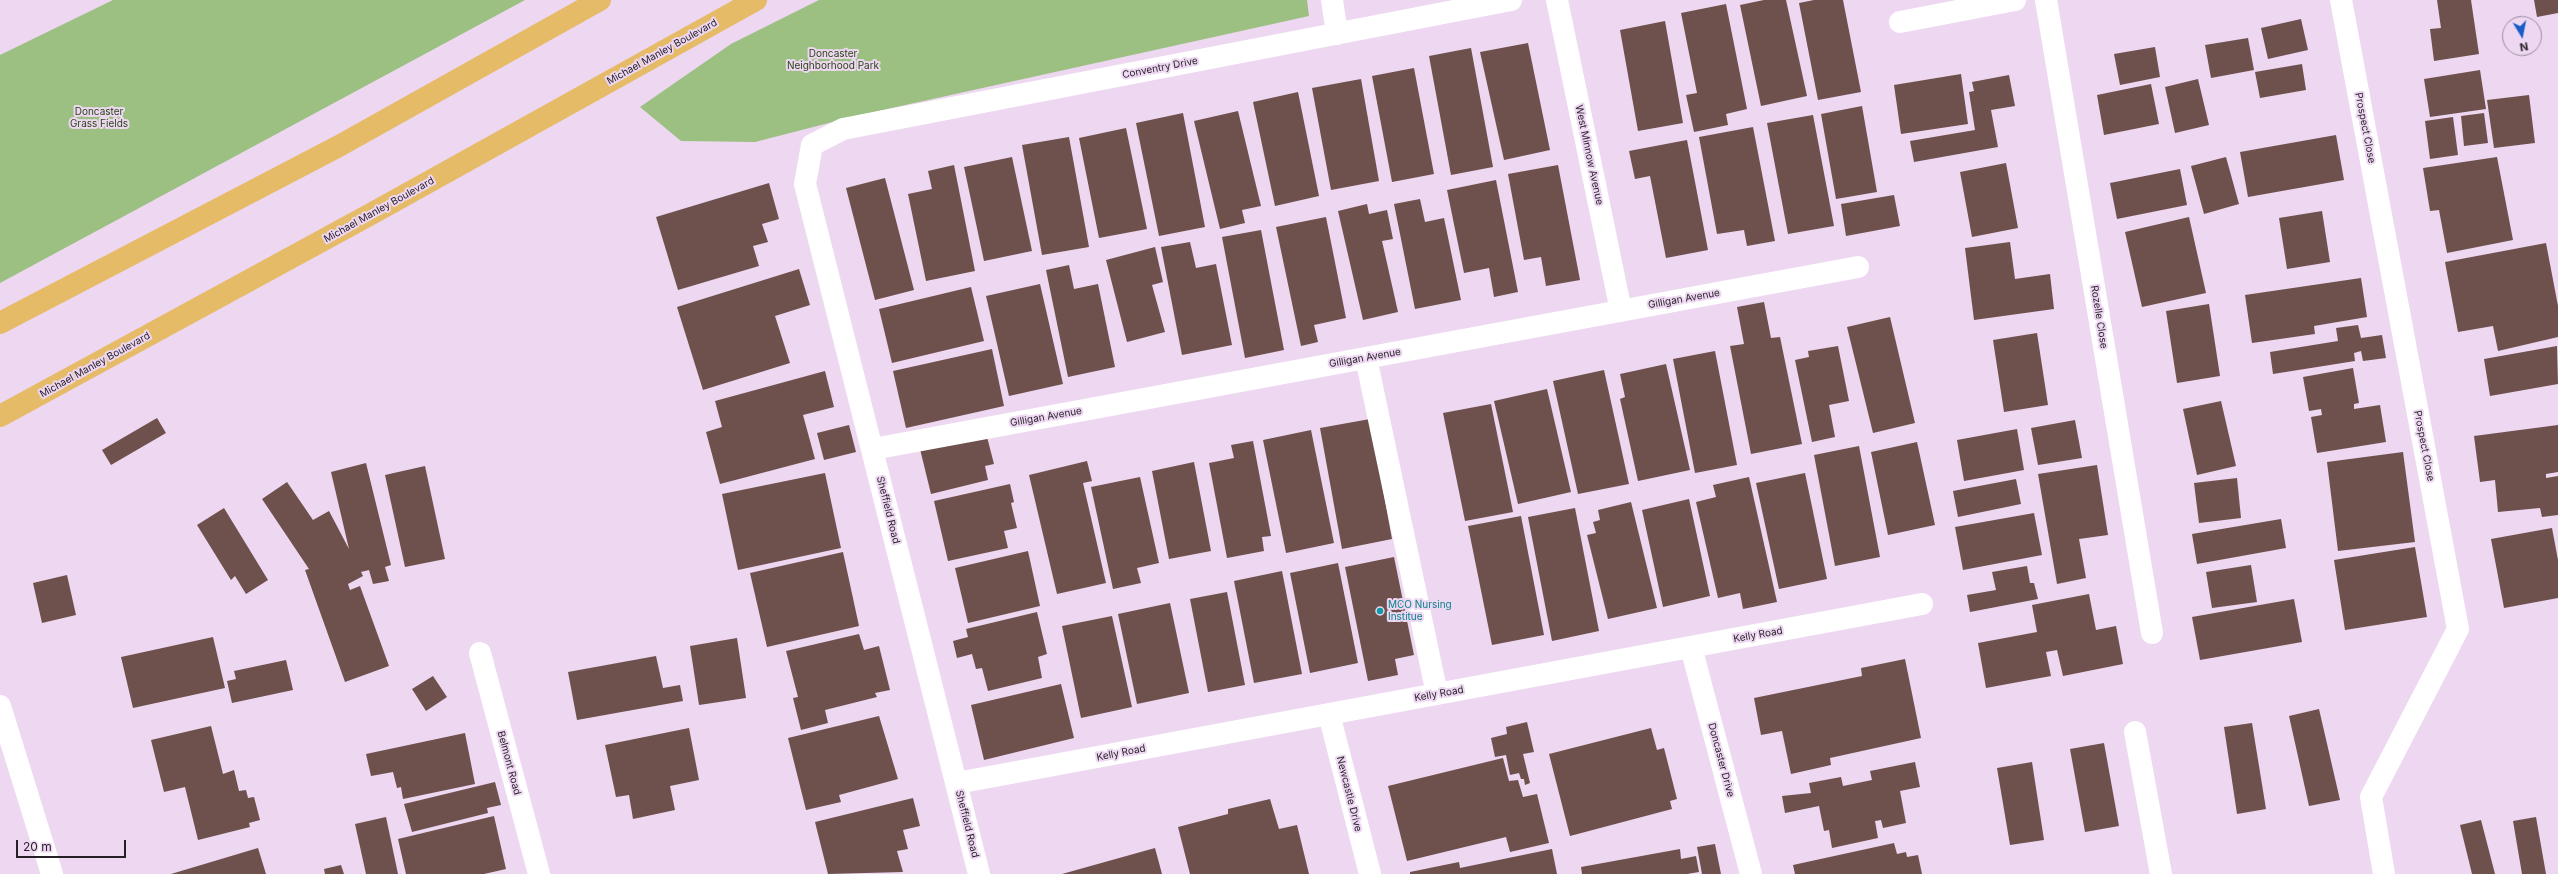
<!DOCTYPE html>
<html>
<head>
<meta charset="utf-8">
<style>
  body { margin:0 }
  #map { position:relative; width:2558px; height:874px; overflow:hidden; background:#edd7f1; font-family:Inter,sans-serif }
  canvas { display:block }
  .north { position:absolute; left:2502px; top:16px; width:40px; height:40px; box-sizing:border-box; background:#edd7f1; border:1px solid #9e8da1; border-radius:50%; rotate:170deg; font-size:11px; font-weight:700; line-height:16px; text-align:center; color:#271f28 }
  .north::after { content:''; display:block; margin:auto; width:14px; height:18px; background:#185ec9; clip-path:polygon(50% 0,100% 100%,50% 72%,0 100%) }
  .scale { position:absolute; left:16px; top:840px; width:110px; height:18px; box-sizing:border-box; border:2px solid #271f28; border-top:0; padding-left:5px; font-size:12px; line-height:14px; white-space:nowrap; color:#271f28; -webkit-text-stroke:3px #edd7f1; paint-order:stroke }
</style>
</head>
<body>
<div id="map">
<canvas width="2558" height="874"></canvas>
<div class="north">N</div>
<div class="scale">20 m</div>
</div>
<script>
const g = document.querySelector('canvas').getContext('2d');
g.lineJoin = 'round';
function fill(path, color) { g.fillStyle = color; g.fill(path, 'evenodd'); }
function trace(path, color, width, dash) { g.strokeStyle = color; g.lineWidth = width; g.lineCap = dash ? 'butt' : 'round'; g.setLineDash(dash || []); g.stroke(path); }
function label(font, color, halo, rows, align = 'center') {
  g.font = font + ' Inter,sans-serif'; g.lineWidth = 4; g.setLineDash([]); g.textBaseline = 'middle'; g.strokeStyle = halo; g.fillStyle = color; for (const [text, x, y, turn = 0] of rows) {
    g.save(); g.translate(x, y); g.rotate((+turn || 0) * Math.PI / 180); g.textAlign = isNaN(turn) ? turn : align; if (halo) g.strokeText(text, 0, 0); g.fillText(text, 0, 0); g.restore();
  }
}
fill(new Path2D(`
  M113 0H525L0 283V55Z
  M819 0H1307L1309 16 860 115 755 142 681 141 640 107 731 44Z`), '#9bc081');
fill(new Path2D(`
  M1764 0H1786L1807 96 1761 106 1740 5Z
  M1814 0H1843L1861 92 1818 100 1799 3Z
  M2437 0H2471L2479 54 2434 61 2430 29 2441 28Z
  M2534 0H2558V13L2537 17Z
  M1726 4 1747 109 1726 114 1728 125 1694 132 1686 95 1697 93 1681 13Z
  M2301 19 2308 50 2268 59 2261 28Z
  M1665 21 1683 123 1638 131 1620 30Z
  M2248 38 2254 70 2211 78 2205 45Z
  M1528 43 1550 150 1504 160 1480 52Z
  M2155 47 2160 77 2120 85 2114 54Z
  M1471 48 1493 167 1451 175 1429 56Z
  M2302 64 2306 90 2260 98 2255 72Z
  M1414 68 1434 174 1392 182 1372 76Z
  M2480 70 2486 109 2430 117 2424 79Z
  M1961 74 1968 124 1901 134 1894 85Z
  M2009 75 2015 106 1991 110 1998 147 1914 162 1910 141 1975 130 1969 92 1974 91 1972 82Z
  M1361 79 1379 181 1331 190 1312 88Z
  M2198 79 2209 125 2175 133 2165 87Z
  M2151 84 2159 124 2104 135 2097 95Z
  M1298 92 1319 196 1275 206 1253 102Z
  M2529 95 2535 143 2494 148 2487 100Z
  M1862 106 1877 192 1836 199 1821 114Z
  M1238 111 1261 206 1242 210 1245 223 1220 229 1194 121Z
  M1183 113 1205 227 1159 236 1136 123Z
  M2484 113 2488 143 2464 146 2461 116Z
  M1813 115 1834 226 1788 234 1767 123Z
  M2453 117 2458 155 2430 159 2425 121Z
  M1753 127 1775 241 1747 246 1744 230 1717 234 1699 137Z
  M1126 128 1147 229 1099 238 1079 138Z
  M2336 135 2344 180 2248 197 2240 152Z
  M1069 137 1089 247 1042 255 1022 145Z
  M1687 140 1708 250 1666 258 1650 176 1635 179 1629 151Z
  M1012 157 1032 251 984 261 964 167Z
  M2226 157 2239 204 2204 214 2191 166Z
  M2497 157 2513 240 2447 253 2439 210 2430 211 2423 168Z
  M2006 163 2018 228 1972 237 1960 172Z
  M954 165 975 271 926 281 908 194 932 189 928 171Z
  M1558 165 1580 280 1546 286 1541 257 1524 260 1508 174Z
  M2180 169 2187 205 2117 219 2110 183Z
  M885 178 914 290 875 300 846 188Z
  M1496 180 1518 292 1494 297 1489 268 1464 273 1447 190Z
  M769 183 779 219 762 224 768 242 753 246 759 266 678 290 656 217Z
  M1894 195 1900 226 1846 236 1841 204Z
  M1420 199 1425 222 1444 218 1461 300 1415 309 1394 204Z
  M1367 204 1369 214 1387 210 1393 239 1382 241 1398 312 1363 320 1338 211Z
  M2322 211 2330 262 2287 269 2279 218Z
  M1326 217 1346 318 1314 325 1318 342 1301 346 1276 227Z
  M2189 217 2206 293 2142 307 2125 232Z
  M1261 230 1284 350 1245 358 1222 237Z
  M1190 242 1196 268 1216 264 1232 345 1182 355 1161 247Z
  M2010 242 2015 279 2050 274 2054 309 1974 320 1965 248Z
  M2546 243 2558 306V337L2498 351 2493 326 2458 332 2445 262Z
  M1155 247 1163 282 1152 285 1165 332 1127 342 1106 260Z
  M1069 265 1074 289 1098 284 1115 367 1068 377 1046 270Z
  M799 269 810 305 775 316 790 363 703 390 677 307Z
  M2361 278 2367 317 2314 326 2315 334 2252 343 2245 295Z
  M1040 284 1063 384 1009 396 986 296Z
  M971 287 984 341 892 363 879 309Z
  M1764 302 1771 338 1780 337 1802 444 1751 454 1730 346 1744 344 1737 307Z
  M2209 304 2220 376 2177 383 2166 311Z
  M1890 317 1915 423 1873 433 1847 327Z
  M2358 325 2361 338 2382 335 2386 358 2363 361 2361 351 2354 353 2355 361 2273 374 2270 352 2338 341 2336 328Z
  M2037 333 2048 405 2004 412 1993 340Z
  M1838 346 1849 401 1829 405 1835 437 1812 442 1795 360 1809 357 1808 351Z
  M2557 346 2558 384 2490 396 2484 359Z
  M992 349 1004 406 906 428 893 371Z
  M1715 351 1737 465 1695 473 1673 359Z
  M1666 364 1690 470 1638 481 1620 399 1625 397 1620 374Z
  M2353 368 2359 403 2354 404V409L2380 405 2386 442 2317 453 2311 417 2322 415 2321 409 2309 411 2303 377Z
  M1604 370 1629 484 1578 494 1553 381Z
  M825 371 834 407 803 415 815 459 720 484 706 432 722 427 715 401Z
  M1547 389 1571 492 1518 504 1494 401Z
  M2221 401 2236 466 2197 475 2183 409Z
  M1491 404 1513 512 1465 521 1443 413Z
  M157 418 166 433 111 465 102 450Z
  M1370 419 1392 539 1342 549 1320 428Z
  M2075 420 2082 458 2038 465 2031 428Z
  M849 425 856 452 824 460 817 433Z
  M2558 425V472L2546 474V478L2558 476V515L2542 517 2540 508 2498 512 2495 480 2480 482 2474 436Z
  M2017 429 2024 470 1964 481 1957 440Z
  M1311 430 1334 543 1286 553 1263 440Z
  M986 433 994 464 985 466 988 480 931 494 920 449Z
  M1253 441 1271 536 1262 537 1264 551 1227 558 1209 463 1234 458 1231 445Z
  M1917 442 1935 525 1888 535 1871 452Z
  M1859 446 1880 557 1835 566 1814 455Z
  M2403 452 2415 542 2338 551 2327 462Z
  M1087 461 1092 481 1083 483 1106 583 1057 594 1029 475Z
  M1194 462 1211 551 1169 559 1152 471Z
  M366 463 391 565 385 567 389 581 373 584 369 570 361 572 363 576 348 584 350 590 360 586 389 666 345 682 305 570 309 569 262 499 287 482 313 520 329 511 349 549 331 472Z
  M2097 465 2108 535 2079 539 2086 578 2057 584 2038 474Z
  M425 466 445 559 405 567 385 475Z
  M825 473 841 548 738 570 722 494Z
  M1805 473 1827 579 1779 589 1756 483Z
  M1140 477 1159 563 1137 568 1141 583 1113 589 1091 487Z
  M1749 477 1777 602 1743 609 1740 593 1718 598 1696 502 1716 497 1713 485Z
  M2237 478 2241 518 2199 523 2194 483Z
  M2016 479 2021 504 1958 517 1953 491Z
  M1010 484 1014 502 1011 503 1017 528 1004 531 1008 548 948 561 934 501Z
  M1689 499 1710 596 1663 607 1642 510Z
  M1631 502 1657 608 1608 619 1587 535 1596 533 1593 522 1600 520 1598 510Z
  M224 508 268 580 246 594 235 576 231 580 197 525Z
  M1575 508 1599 631 1552 641 1528 517Z
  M2034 513 2042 555 1963 570 1955 527Z
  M1521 516 1544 635 1492 645 1468 526Z
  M2281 519 2286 548 2197 564 2192 534Z
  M2552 528 2558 560V598L2504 608 2491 539Z
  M2415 547 2427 617 2345 630 2334 560Z
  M1028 551 1040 606 968 623 955 568Z
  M843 552 859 626 767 647 750 573Z
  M1394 557 1414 655 1395 659 1398 675 1368 681 1345 567Z
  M1338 563 1358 663 1310 673 1290 573Z
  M2251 565 2257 602 2212 608 2206 572Z
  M2027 566 2030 583H2034L2038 599 1970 612 1967 595 1996 590 1992 572Z
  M1282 571 1302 674 1254 683 1234 581Z
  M67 575 76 615 42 623 33 583Z
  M1227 592 1245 685 1208 692 1190 599Z
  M2089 594 2096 630 2116 626 2123 664 2063 676 2057 650 2046 652 2051 676 1986 688 1978 643 2037 632 2032 605Z
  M2294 599 2302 642 2200 660 2192 617Z
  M1170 603 1189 693 1137 704 1118 614Z
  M1037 612 1047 654 1038 657 1042 678 988 691 982 668 976 669 972 654 957 658 953 641 968 637 966 629Z
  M1112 616 1132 707 1081 718 1062 626Z
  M859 634 864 650 879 646 890 690 875 693 877 697 825 710 828 723 801 730 793 698 798 697 786 651Z
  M213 637 225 688 133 708 121 657Z
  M737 638 746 698 699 705 690 646Z
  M656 656 663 688 680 685 683 701 577 720 568 672Z
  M1905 659 1921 738 1830 758 1831 765 1791 774 1782 731 1761 735 1754 698 1862 676 1861 668Z
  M286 660 293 690 232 703 227 681 236 679 234 671Z
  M433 676 447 697 426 711 412 689Z
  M1061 684 1074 738 984 760 971 705Z
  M2319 709 2340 800 2309 806 2289 716Z
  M879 716 898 779 839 795 841 802 806 810 788 738Z
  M1527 722 1534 752 1523 754 1530 783 1525 785 1524 779H1521L1519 773 1510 775 1506 755 1495 757 1491 738 1507 734 1506 727Z
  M2252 723 2266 809 2237 814 2224 727Z
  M211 726 223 774 234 770 239 791 246 790 248 798 254 797 260 820 249 823 250 827 198 840 185 787 164 792 151 740Z
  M689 728 699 780 670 786 675 810 633 819 629 795 616 797 605 745Z
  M1651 728 1657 750 1664 748 1677 799 1670 801 1672 809 1570 836 1549 754Z
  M465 733 475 784 403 799 401 787 397 788 393 772 371 776 366 754Z
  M2104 743 2119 826 2085 832 2070 749Z
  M1503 758 1509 781 1518 780 1523 797 1537 794 1549 843 1510 852 1506 837 1407 861 1388 786Z
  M1915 762 1920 787 1900 791 1906 823 1883 828 1881 820 1875 821 1878 838 1832 848 1829 830 1824 831 1819 806 1785 813 1782 796 1811 793 1809 783 1841 777 1843 786 1872 780 1870 771Z
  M2032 762 2044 840 2010 845 1997 768Z
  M495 782 501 805 487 808 488 813 412 832 404 804Z
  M913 798 920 826 903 830 908 849 897 851 903 872 828 874 815 822Z
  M1270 799 1279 829 1297 825 1309 874H1190L1178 827 1228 814V809Z
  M494 816 506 869 484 874H406L398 839Z
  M386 817 398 874H366L355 824Z
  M2536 817 2546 874H2522L2513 821Z
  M2481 820 2495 874H2472L2460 825Z
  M1894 843 1897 854 1906 852 1907 857 1918 855 1922 874H1795L1793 865Z
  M1715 844 1721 874H1702L1697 847Z
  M258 848 266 874H171Z
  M1155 848 1162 874H1062Z
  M1552 849 1557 874H1410V872L1459 862 1460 868Z
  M1680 849 1681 859 1696 856 1699 872 1687 874H1582L1581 867Z
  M341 865 344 874H325L324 869Z`), '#6e504c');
trace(new Path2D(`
  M1332 0 1337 34
  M1557 0 1621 311
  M2046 0 2152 633
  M2341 0 2458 629 2371 797 2384 874
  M1900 22 2015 0
  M1366 358 1437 694
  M873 449 1858 267
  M1691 647 1751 874
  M480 653 539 874
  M0 706 52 874
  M1329 714 1370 874
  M2135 732 2161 874
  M957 783 1922 604
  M979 874 805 184 812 145 843 129 1511 0`), '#fff', 22);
trace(new Path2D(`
  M0 323 339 146 600 0
  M0 416 371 214 756 0`), '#e6bb68', 22);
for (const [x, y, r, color] of [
  [1380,611,4,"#0f9aa8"]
]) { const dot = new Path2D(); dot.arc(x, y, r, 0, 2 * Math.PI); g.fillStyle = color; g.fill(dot); trace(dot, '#edd7f1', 1.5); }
label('10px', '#271f28', '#edd7f1', [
  ["Michael Manley Boulevard",662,52,-29],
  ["Conventry Drive",1160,68,-11],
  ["Prospect Close",2365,128,79],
  ["West Minnow Avenue",1589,155,78],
  ["Michael Manley Boulevard",379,210,-29],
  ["Gilligan Avenue",1684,299,-10],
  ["Rozelle Close",2099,317,81],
  ["Gilligan Avenue",1365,358,-10],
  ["Michael Manley Boulevard",95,365,-29],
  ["Gilligan Avenue",1046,417,-10],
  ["Prospect Close",2424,446,79],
  ["Sheffield Road",888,510,76],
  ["Kelly Road",1758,635,-10],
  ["Kelly Road",1439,694,-10],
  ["Kelly Road",1121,753,-11],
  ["Doncaster Drive",1721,760,75],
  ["Belmont Road",509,763,75],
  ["Newcastle Drive",1349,794,76],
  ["Sheffield Road",967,824,76]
]);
label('10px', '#2a4415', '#edd7f1', [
  ["Doncaster",833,54],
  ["Neighborhood Park",833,66],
  ["Doncaster",99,112],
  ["Grass Fields",99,124]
]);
label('10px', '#0d838f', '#edd7f1', [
  ["MCO Nursing",1388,605],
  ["Institue",1388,617]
], 'left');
</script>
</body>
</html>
